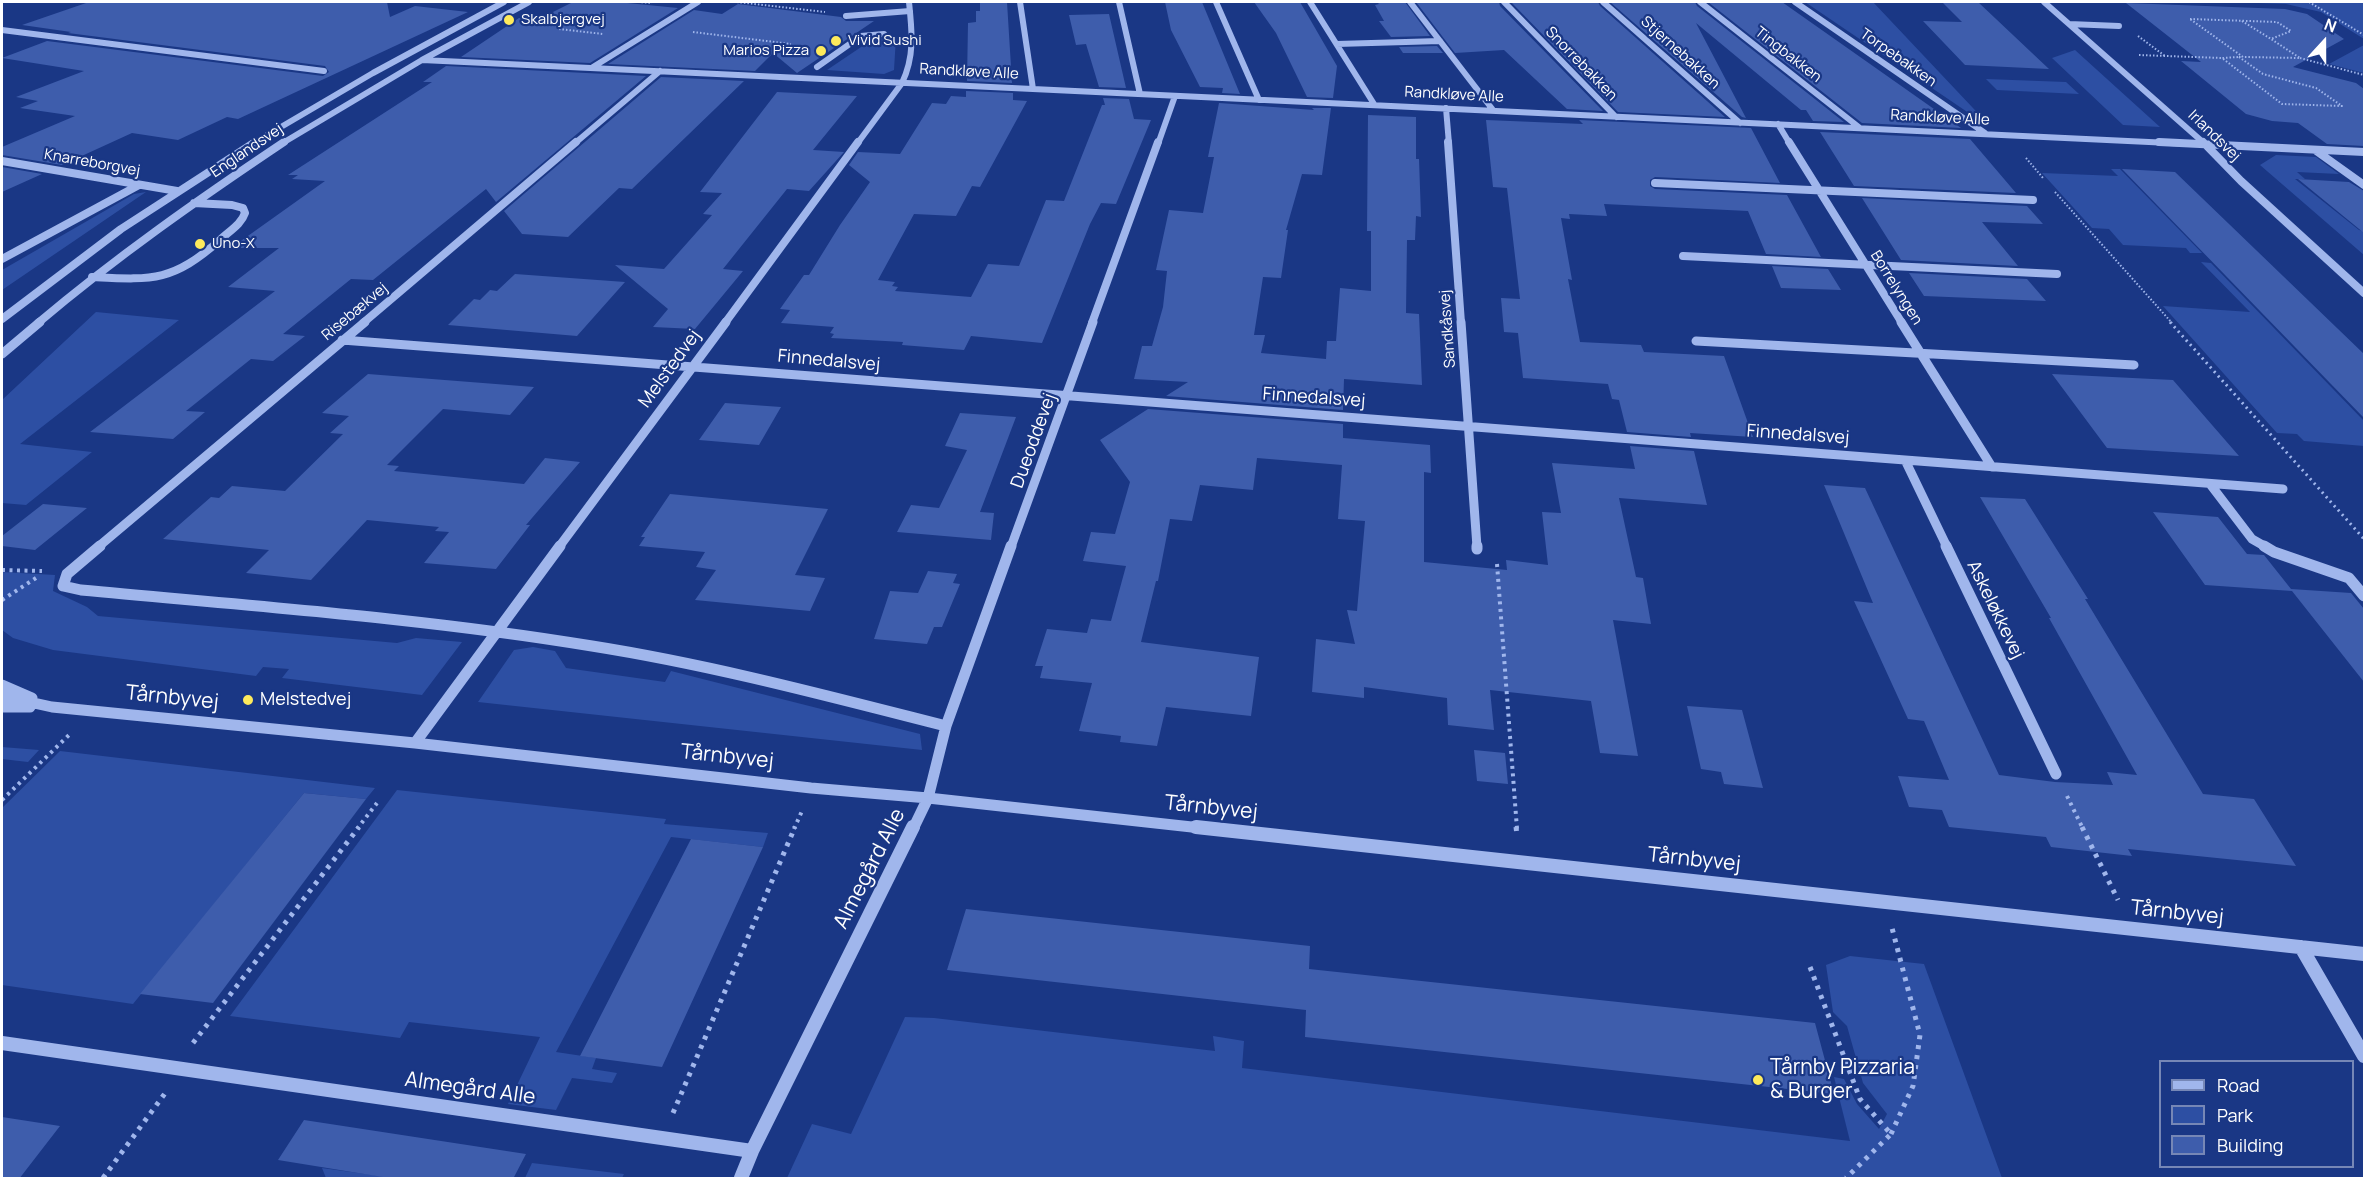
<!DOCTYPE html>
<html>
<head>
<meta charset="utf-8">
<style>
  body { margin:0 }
  #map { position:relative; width:2366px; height:1180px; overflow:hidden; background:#1a3785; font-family:Manrope,sans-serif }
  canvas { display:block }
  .frame { position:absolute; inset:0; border:3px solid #fff; pointer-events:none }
  .legend { position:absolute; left:2159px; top:1060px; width:195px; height:108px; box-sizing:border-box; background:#1a3785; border:2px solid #7687b6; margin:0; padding:8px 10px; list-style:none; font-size:18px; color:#fff }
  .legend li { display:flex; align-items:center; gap:12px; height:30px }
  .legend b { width:30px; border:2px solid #7687b6 }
  .north { position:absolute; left:2294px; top:12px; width:60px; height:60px; -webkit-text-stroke:4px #1a3785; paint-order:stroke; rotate:21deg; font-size:16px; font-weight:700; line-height:24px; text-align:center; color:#fff }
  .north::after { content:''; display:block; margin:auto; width:21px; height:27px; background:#fff; clip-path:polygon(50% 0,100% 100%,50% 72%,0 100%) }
</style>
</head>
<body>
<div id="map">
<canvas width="2366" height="1180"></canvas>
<div class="frame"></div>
<ul class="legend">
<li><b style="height:8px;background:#a0b6ec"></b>Road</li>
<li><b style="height:16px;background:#2d4fa3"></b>Park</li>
<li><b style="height:16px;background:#3e5dac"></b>Building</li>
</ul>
<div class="north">N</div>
</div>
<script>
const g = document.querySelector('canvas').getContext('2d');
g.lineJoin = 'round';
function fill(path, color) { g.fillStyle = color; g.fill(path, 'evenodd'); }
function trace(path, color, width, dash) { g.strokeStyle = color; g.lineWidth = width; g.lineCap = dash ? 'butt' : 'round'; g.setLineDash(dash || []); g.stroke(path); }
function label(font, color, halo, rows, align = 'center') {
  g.font = font + ' Manrope,sans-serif'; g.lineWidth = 4.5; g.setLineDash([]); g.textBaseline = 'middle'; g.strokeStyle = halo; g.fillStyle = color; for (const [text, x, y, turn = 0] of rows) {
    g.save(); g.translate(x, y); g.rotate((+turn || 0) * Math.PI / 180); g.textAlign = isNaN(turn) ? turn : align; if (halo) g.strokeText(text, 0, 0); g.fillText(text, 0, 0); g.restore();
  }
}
fill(new Path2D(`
  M1805 2H1873L1989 125 1985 124Z
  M2231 2H2364V39L2321 12 2286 4Z
  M896 37 894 70 884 74 827 70 873 39Z
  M2364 45V73L2329 64Z
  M2075 50 2160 127 2123 125 2052 58Z
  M1986 79 2066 82 2079 94 1997 90Z
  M2276 155 2316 157 2339 174 2297 172 2305 179H2295L2359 230 2364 231V255L2260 165Z
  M2111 169H2120L2202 253H2190L2186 248 2123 245 2109 229 2092 228 2042 173 2118 176Z
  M146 192 2 290V270L134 194Z
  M2201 262 2211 263 2364 421V446L2304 441 2297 434 2277 433 2163 306 2250 312Z
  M96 312 179 320 20 444 92 452 26 505 2 503V400Z
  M2 572 55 575 53 591 87 607 98 616 397 643 416 638 462 642 422 695 282 678 289 669 263 667 256 676 53 650 13 638 2 630Z
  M533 647 555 651 566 668 665 682 671 671 920 734 922 750 478 702 514 650Z
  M2 747 39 750 28 762 2 759Z
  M60 751 375 788 366 799 304 793 133 1004 2 985V808Z
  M397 790 666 819 664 824 768 833 763 847 671 837 556 1052 596 1058 592 1069 617 1073 612 1083 572 1078 556 1110 508 1104 540 1037 409 1022 400 1038 230 1016Z
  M1850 956 1924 964 2002 1178H787L812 1124 851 1134 905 1017 934 1018 1215 1051 1213 1036 1244 1041 1242 1068 1850 1141 1834 1077 1844 1079 1857 1104 1879 1129 1887 1114 1863 1083 1847 1026 1833 1012 1826 965Z
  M532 1163 624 1174 622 1178H525Z
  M322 1168 395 1178H326Z`), '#2d4fa3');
fill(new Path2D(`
  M89 2H387L390 17 415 6 468 12 238 119 227 117 178 140 132 133 62 165 2 155V147L75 116 20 108 38 101 16 97 84 71 2 58 47 41 323 76 329 72 325 66 68 33 71 32 22 25Z
  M573 2H617L678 8 590 63 461 57 519 18 537 20Z
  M980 2H1007L1012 83 967 81 968 23 976 22V11H980Z
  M1165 2H1202L1240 94 1222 93 1223 88 1200 87 1171 30Z
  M1254 2H1300L1337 66 1333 98 1307 97 1276 33Z
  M1377 2H1405L1430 36 1391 37 1379 21H1384L1375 5 1379 4Z
  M1416 2H1499L1500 6 1603 111 1567 109 1504 50 1455 53Z
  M1511 2H1598L1600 6 1725 117 1618 112Z
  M1610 2H1695L1697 6 1844 122 1813 121 1806 110H1801L1696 23 1746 118 1742 117Z
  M1708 2H1782L1961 128 1862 123Z
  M1942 2H1978L2049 69 1965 65 1923 21 1962 22Z
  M2126 3 2285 9 2307 14 2344 39 2293 67 2356 83 2364 89V146L2327 144 2298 123 2272 121 2246 114 2181 61 2201 62Z
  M738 4 841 17 846 21H874L797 73 773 53 755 71 608 64 694 10 722 14Z
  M1109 14 1126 88 1099 87 1086 44 1076 45 1069 15Z
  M1437 46 1443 53H1403L1399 47Z
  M446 66 646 76 496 202 486 189 373 280 351 279 283 334 305 336 273 361 251 359 186 411 205 412 173 439 90 432 275 291 228 287 279 248H231L325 181 292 179 298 175H288L432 82H423Z
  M661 77 744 81 632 189 619 188 568 237 522 234 504 211Z
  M966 91 1013 93V100L1027 101 980 187 972 186 956 216 914 214 878 280 895 282 892 286 898 287 895 291 971 297 988 264 1019 266 1046 200 1064 201 1102 105H1105L1103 98 1129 99 1134 119 1151 120 1116 204 1101 203 1090 224 1042 343 971 336 964 350 902 345 903 342 831 338 834 334 830 333 834 327 781 323 790 310 780 309 804 275H809L840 225 870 182 849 165 858 152 900 154 932 103 946 104 951 96 966 97Z
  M777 92 857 96 813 150 844 152 809 191 787 189 723 269 743 271 695 329 653 327 668 309 615 265 664 269 712 215 703 214 722 193 700 192Z
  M1219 103 1314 110 1312 108H1331L1322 175 1302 174 1286 230H1288L1281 278 1263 277 1254 335H1265L1261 353 1326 359 1327 341H1336L1340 288 1371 291V231H1367L1368 115 1416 117V159H1419L1421 217 1416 216 1415 240H1407L1406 313 1419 314 1422 385 1344 379 1343 410 1166 396 1188 382 1134 379 1142 346H1152L1163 307 1167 271 1156 270 1169 210 1203 213 1214 157H1208Z
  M1486 120 1583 124 1579 120 1751 128 1780 183 1655 177 1650 180V186L1655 189 1787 195 1821 257 1766 254 1748 211 1604 204 1607 216 1569 214 1570 219 1561 218 1572 280 1568 279 1580 342 1641 345 1644 352 1724 356 1753 437 1690 433 1691 437 1627 432 1619 400 1612 399 1608 384 1523 378 1518 333 1504 332 1501 298 1520 299 1507 188 1493 187Z
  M1820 132 1970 139 2016 193 1854 186Z
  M2 167 42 174 2 192Z
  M2122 169 2175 172 2364 354V418Z
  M2298 179 2349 182 2364 191V233Z
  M1862 198 2027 206 2043 224 1982 222 2018 266 1901 260Z
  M1772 266 1828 269 1841 290 1781 288Z
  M1909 273 2027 279 2046 301 1924 296Z
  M515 274 625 282 577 336 448 325 474 299 480 300 490 290 497 291Z
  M368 374 534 387 510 415 443 409 387 465 399 466 394 471 524 484 545 458 580 462 526 525H530L496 569 424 563 449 532 435 531 439 527 367 520 311 580 246 573 269 550 163 539 211 497 219 498 232 486 285 491 343 434 330 433 349 416 322 413Z
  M2052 374 2173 380 2239 456 2107 448Z
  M725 403 781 407 759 445 699 440Z
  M1148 409 1343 424V438L1430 445 1431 473 1424 472V562L1507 570 1506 560 1548 565 1542 512 1561 513 1552 463 1635 469 1630 446 1694 451 1707 505 1619 498 1636 577 1643 578 1651 624 1613 620 1638 756 1600 753 1591 701 1490 690 1494 730 1448 725 1447 698 1364 687V698L1312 692 1316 639 1355 644 1347 610 1357 611 1365 521 1338 519 1342 465 1257 458 1253 490 1200 485 1192 521 1170 519 1158 581H1156L1141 642 1259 657 1251 716 1166 707 1157 746 1120 742 1121 736 1079 731 1092 683 1040 678 1043 666H1035L1047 629 1087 633 1091 619 1111 621 1126 566 1083 561 1091 532 1115 534 1130 482 1100 440Z
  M960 413 1016 417 980 512 994 513 991 540 897 532 911 505 939 508 967 450 945 446Z
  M1824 485 1865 488 1999 775 2055 782 2113 785 2107 772 2137 775 2049 618H2051L1980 497 2025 499 2088 599H2085L2203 794 2254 799 2296 866 2128 849 2132 856 2051 847 2046 837 1949 827 1942 810 1909 807 1898 776 1949 780 1924 721 1908 719 1854 601 1873 603Z
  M670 494 828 509 795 575 825 578 810 611 695 600 716 570 696 567 705 552 639 546 645 537H641Z
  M43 504 87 508 35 550 2 546V536Z
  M2153 512 2218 517 2247 554 2264 555 2291 589 2351 593 2364 609V682L2292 591 2205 585Z
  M928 571 957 574 953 583 960 584 942 627H934L927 644 874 639 890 591 918 593Z
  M1687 706 1742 710 1763 788 1724 784 1721 772 1701 769Z
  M1474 750 1505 753 1508 784 1477 781Z
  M304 793 366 799 213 1003 140 994Z
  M691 839 763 847 662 1067 580 1056Z
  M966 909 1310 946 1309 969 1815 1023 1834 1094 1305 1037 1306 1010 947 970Z
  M2 1117 60 1126 19 1179H2Z
  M304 1120 526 1154 513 1179H395L278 1160Z`), '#3e5dac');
trace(new Path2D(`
  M638 2 652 3
  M737 2 825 12
  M2309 2 2364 35
  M2190 19 2277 22 2291 31 2271 39 2300 58 2243 57Z
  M2242 21 2271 39
  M559 29 603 34
  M693 32 791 44
  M2138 36 2165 56
  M2139 55 2222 58
  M2239 57 2263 74 2316 88 2342 106 2282 104 2222 58Z
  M2239 57H2242
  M2300 58 2364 75
  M2026 158 2043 178
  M2055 192 2172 323`), '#a0b6ec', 2, [1.5, 2]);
trace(new Path2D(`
  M2170 322 2364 539`), '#a0b6ec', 3, [2, 4]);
trace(new Path2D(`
  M1497 564 1517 829
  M2 570 42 571
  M2 600 39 576
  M2067 796 2083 829
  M2 800 70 734
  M357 829 377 803
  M794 829 802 811`), '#a0b6ec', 4, [3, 4.5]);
trace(new Path2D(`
  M1516 827 1517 835
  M2082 827 2118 900
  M1810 967 1860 1099 1891 1134 1846 1178
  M193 1043 359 827
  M673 1113 795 827
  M1891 1134 1913 1086 1920 1035 1892 928
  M103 1178 166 1092`), '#a0b6ec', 5, [4, 6]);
trace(new Path2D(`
  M1020 2 1033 89
  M1119 2 1140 94
  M1216 2 1259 100
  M1310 2 1374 104
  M1410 2 1493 110
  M1504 2 1616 117
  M1603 2 1740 123
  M1700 2 1860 128
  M1795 2 1985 133
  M2044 2 2205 144
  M846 16 910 11
  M2069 24 2119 26
  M2 30 324 71
  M1337 44 1440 41
  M422 60 2191 144
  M593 67 698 2
  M817 67 861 36 884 34
  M1446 108 1449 144
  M1778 124 1790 144
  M252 144 373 73 504 2
  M281 144 422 60 529 2
  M574 144 660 71
  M857 144 902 83C915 56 912 31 909 2
  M1158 144 1175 96`), '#a0b6ec', 6);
trace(new Path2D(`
  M1448 142 1461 323
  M1789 142 1902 323
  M2159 142 2364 152
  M2203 142 2241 181 2364 293
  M2315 150 2364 185
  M2 161 177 191
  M1655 183 2033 200
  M1683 256 2057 274
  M2 259 139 185
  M92 277C153 280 172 282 220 240 229 231 241 225 245 213L243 208 232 205 194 203
  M2 319 121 229 255 142
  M38 323C116 257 199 199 284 142
  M363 323 576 142
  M725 323 858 142
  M1092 323 1158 142`), '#a0b6ec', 8);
trace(new Path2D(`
  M1461 322 1477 547
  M1901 322 1992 467
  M342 340 2283 489
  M1696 341 2134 365
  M2 354 40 322
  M1905 460 1947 547
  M2210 484 2252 539 2266 547
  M98 547 365 322
  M559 547 726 322
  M1011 547 1093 322`), '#a0b6ec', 9);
trace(new Path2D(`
  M100 546 67 574 63 586 81 590C251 606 423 618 592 646 712 665 828 696 946 726
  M1477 546V549
  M1946 546 2056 774
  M2264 546 2274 552 2349 578 2364 596
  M2 685 32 698
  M2 696 52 707 415 743 811 788 928 798 1210 829
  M2 707H30
  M415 743 560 546
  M913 829 928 798 946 726 1011 546`), '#a0b6ec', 11);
trace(new Path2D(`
  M1196 827 2364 954
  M2301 947 2364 1056
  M2 1043 752 1151
  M741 1178 752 1151 913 827`), '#a0b6ec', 14);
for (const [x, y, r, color] of [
  [509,20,6,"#feea5c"],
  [836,41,6,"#feea5c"],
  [821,51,6,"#feea5c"],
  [200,244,6,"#feea5c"],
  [248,700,6,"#feea5c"],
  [1758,1080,6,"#feea5c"]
]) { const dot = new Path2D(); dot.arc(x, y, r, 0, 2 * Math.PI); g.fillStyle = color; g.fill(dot); trace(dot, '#1a3785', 2); }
label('15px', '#fff', '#1a3785', [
  ["Skalbjergvej",521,20],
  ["Vivid Sushi",848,41],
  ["Marios Pizza",809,51,"right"],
  ["Uno-X",212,244]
], 'left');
label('15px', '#fff', '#1a3785', [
  ["Stjernebakken",1680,53,42],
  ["Tingbakken",1788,55,38],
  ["Torpebakken",1898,58,35],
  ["Snorrebakken",1581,64,46],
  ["Randkløve Alle",969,72,3],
  ["Randkløve Alle",1454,95,3],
  ["Randkløve Alle",1940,118,3],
  ["Irlandsvej",2214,136,44],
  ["Englandsvej",247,151,-34],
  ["Knarreborgvej",92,163,10],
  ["Borrelyngen",1896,288,58],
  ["Risebækvej",355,312,-40],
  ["Sandkåsvej",1448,329,-94]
]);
label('18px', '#fff', '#1a3785', [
  ["Finnedalsvej",829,361,5],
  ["Melstedvej",670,369,-54],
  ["Finnedalsvej",1314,398,4],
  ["Finnedalsvej",1798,435,4],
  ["Dueoddevej",1034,441,-70],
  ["Askeløkkevej",1995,610,64]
]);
label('18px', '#fff', '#1a3785', [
  ["Melstedvej",260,700]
], 'left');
label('21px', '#fff', '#1a3785', [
  ["Tårnbyvej",172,698,6],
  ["Tårnbyvej",727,757,6],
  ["Tårnbyvej",1211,808,6],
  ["Tårnbyvej",1694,860,6],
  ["Almegård Alle",870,869,-63],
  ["Tårnbyvej",2177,913,6],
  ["Almegård Alle",470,1089,8]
]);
label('21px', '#fff', '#1a3785', [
  ["Tårnby Pizzaria",1770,1068],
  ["& Burger",1770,1092]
], 'left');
</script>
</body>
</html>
